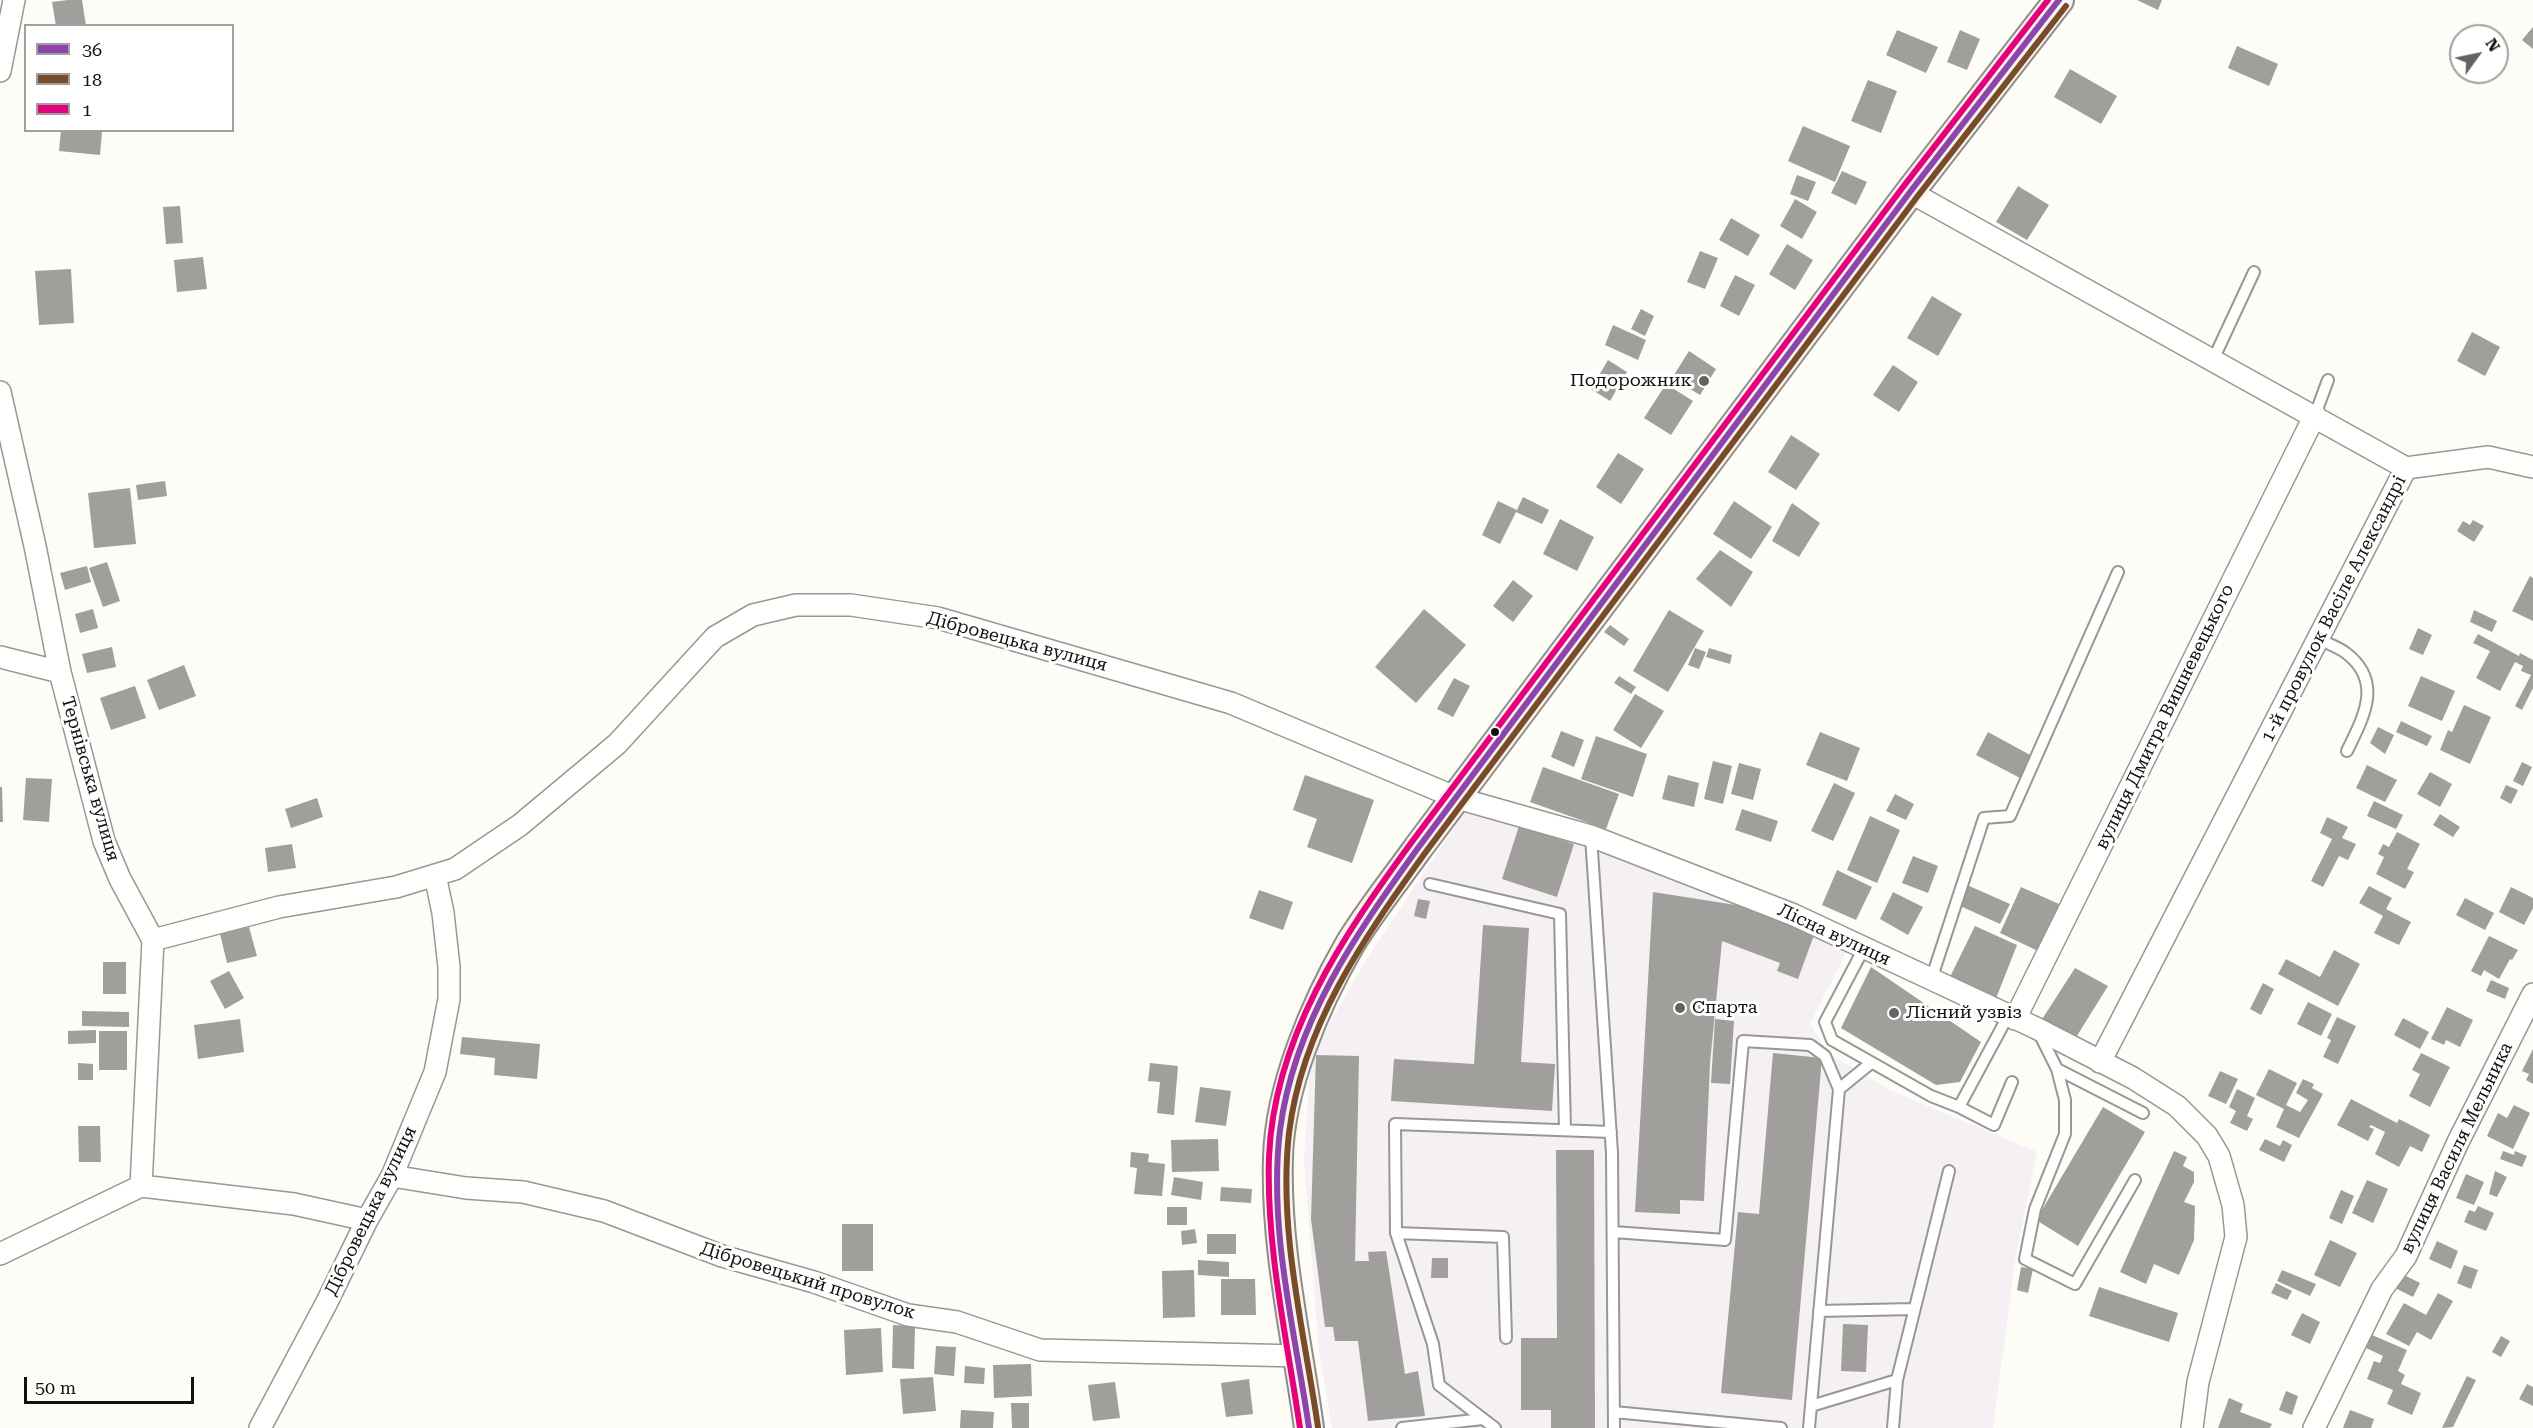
<!DOCTYPE html>
<html>
<head>
<meta charset="utf-8">
<style>
  body { margin:0 }
  #map { position:relative; width:2533px; height:1428px; overflow:hidden; background:#fdfcf7; font-family:"Roboto Serif",serif }
  canvas { display:block }
  .legend { position:absolute; left:24px; top:24px; width:210px; height:108px; box-sizing:border-box; background:#fff; border:2px solid #a0a0a0; margin:0; padding:8px 10px; list-style:none; font-size:18px; color:#111 }
  .legend li { display:flex; align-items:center; gap:12px; height:30px }
  .legend b { width:30px; border:2px solid #a0a0a0 }
  .north { position:absolute; left:2449px; top:24px; width:60px; height:60px; box-sizing:border-box; background:#fff; border:2px solid #a0a0a0; border-radius:50%; rotate:57deg; font-size:16px; font-weight:700; line-height:24px; text-align:center; color:#111 }
  .north::after { content:''; display:block; margin:auto; width:21px; height:27px; background:#646362; clip-path:polygon(50% 0,100% 100%,50% 72%,0 100%) }
  .scale { position:absolute; left:24px; top:1377px; width:170px; height:27px; box-sizing:border-box; border:3px solid #111; border-top:0; padding-left:8px; font-size:18px; line-height:21px; white-space:nowrap; color:#111; -webkit-text-stroke:4px #fff; paint-order:stroke }
</style>
</head>
<body>
<div id="map">
<canvas width="2533" height="1428"></canvas>
<ul class="legend">
<li><b style="height:8px;background:#8e44ad"></b>36</li>
<li><b style="height:8px;background:#7a4b2a"></b>18</li>
<li><b style="height:8px;background:#e5007d"></b>1</li>
</ul>
<div class="north">N</div>
<div class="scale">50 m</div>
</div>
<script>
const g = document.querySelector('canvas').getContext('2d');
g.lineJoin = 'round';
function fill(path, color) { g.fillStyle = color; g.fill(path, 'evenodd'); }
function trace(path, color, width, dash) { g.strokeStyle = color; g.lineWidth = width; g.lineCap = dash ? 'butt' : 'round'; g.setLineDash(dash || []); g.stroke(path); }
function label(font, color, halo, rows, align = 'center') {
  g.font = font + ' "Roboto Serif",serif'; g.lineWidth = 6; g.setLineDash([]); g.textBaseline = 'middle'; g.strokeStyle = halo; g.fillStyle = color; for (const [text, x, y, turn = 0] of rows) {
    g.save(); g.translate(x, y); g.rotate((+turn || 0) * Math.PI / 180); g.textAlign = isNaN(turn) ? turn : align; if (halo) g.strokeText(text, 0, 0); g.fillText(text, 0, 0); g.restore();
  }
}
fill(new Path2D(`
  M1469 805 1589 843 1849 947 1810 1023 1828 1053 1892 1091 2037 1152 2015 1261 1993 1428H1332L1319 1352 1304 1161 1310 1066 1313 1052 1369 955Z`), '#f5f0f3');
fill(new Path2D(`
  M68 0H82L86 26H56L52 2Z
  M2137 0H2162L2158 10Z
  M2533 27V49L2522 40Z
  M1897 30 1938 47 1926 73 1886 55Z
  M1960 30 1980 39 1967 70 1947 62Z
  M2237 46 2278 64 2269 86 2228 68Z
  M2070 69 2117 96 2101 124 2054 97Z
  M1868 80 1897 91 1881 133 1851 121Z
  M1803 126 1850 146 1835 182 1788 161Z
  M61 130 102 132 100 155 59 151Z
  M1842 171 1867 182 1856 205 1831 193Z
  M1797 175 1816 182 1808 201 1790 194Z
  M2018 186 2049 205 2027 240 1996 222Z
  M1795 199 1817 212 1802 239 1780 226Z
  M180 206 183 243 166 244 163 207Z
  M1731 218 1760 235 1748 256 1719 240Z
  M1787 244 1813 260 1795 290 1769 274Z
  M1700 251 1718 258 1705 289 1687 282Z
  M203 257 207 289 177 292 174 260Z
  M71 269 74 323 39 325 35 271Z
  M1735 275 1755 285 1739 316 1720 306Z
  M1932 296 1962 314 1938 356 1907 338Z
  M1641 309 1654 316 1645 336 1631 329Z
  M1613 325 1646 340 1638 360 1605 345Z
  M2472 332 2500 347 2485 376 2457 361Z
  M1689 351 1716 369 1700 395 1672 378Z
  M1608 360 1627 372 1610 401 1591 389Z
  M1893 365 1918 382 1899 412 1873 395Z
  M1666 384 1693 401 1671 435 1644 418Z
  M1791 435 1820 454 1796 490 1768 472Z
  M1618 453 1644 469 1621 504 1596 487Z
  M165 481 167 496 138 500 136 485Z
  M130 488 136 544 94 548 88 493Z
  M1523 497 1549 510 1542 524 1516 512 1500 544 1482 535 1498 501 1517 510Z
  M1734 501 1772 527 1751 559 1713 534Z
  M1792 503 1820 523 1799 557 1772 541Z
  M1560 519 1594 537 1577 571 1543 554Z
  M2473 520 2484 526 2474 542 2457 531 2463 521 2470 525Z
  M1720 550 1753 572 1731 607 1696 579Z
  M107 562 120 601 103 607 89 568Z
  M87 566 91 582 65 590 60 573Z
  M2530 576 2533 578V621L2512 611Z
  M1513 580 1533 596 1513 622 1493 606Z
  M93 609 98 628 80 633 75 614Z
  M1424 609 1466 645 1416 703 1375 667Z
  M1669 610 1704 631 1668 692 1633 671Z
  M2474 610 2497 621 2492 632 2470 622Z
  M1610 625 1629 639 1624 646 1604 632Z
  M2418 628 2432 635 2423 655 2409 649Z
  M2478 634 2519 656 2520 653 2533 660V688L2522 710 2515 706 2531 675 2521 671 2523 666 2515 662 2500 691 2476 678 2490 651 2473 643Z
  M112 647 116 667 87 673 82 654Z
  M1695 648 1706 652 1699 669 1688 665Z
  M1709 648 1732 655 1730 664 1706 657Z
  M184 665 196 696 159 710 147 680Z
  M1619 676 1636 687 1631 694 1614 683Z
  M2421 676 2455 691 2442 721 2408 706Z
  M1454 678 1470 686 1453 717 1437 709Z
  M135 686 146 718 111 730 100 698Z
  M1635 694 1664 711 1641 748 1613 730Z
  M2464 705 2491 717 2470 764 2440 750 2448 730 2452 732Z
  M2401 721 2432 736 2427 746 2396 732Z
  M2378 727 2394 735 2385 754 2370 743Z
  M1561 731 1584 740 1574 767 1551 757Z
  M1820 732 1860 748 1847 781 1806 765Z
  M1988 732 2032 756 2020 778 1976 755Z
  M1596 736 1647 754 1633 797 1581 779Z
  M1713 761 1732 766 1723 804 1704 799Z
  M2522 762 2532 767 2523 786 2513 781Z
  M1739 763 1761 769 1753 800 1731 794Z
  M2367 765 2397 780 2385 802 2356 788Z
  M1543 767 1619 794 1606 829 1530 802Z
  M2430 772 2452 784 2440 807 2417 794Z
  M1305 775 1374 800 1352 863 1307 847 1317 819 1293 810Z
  M1668 775 1699 783 1694 807 1662 799Z
  M26 778 52 779 49 822 23 820Z
  M1834 783 1855 793 1833 841 1811 831Z
  M2506 785 2518 790 2511 804 2500 798Z
  M0 787H2L3 822H0Z
  M1895 794 1914 804 1906 820 1886 811Z
  M317 798 323 817 291 828 285 809Z
  M2374 801 2403 815 2396 829 2367 816Z
  M1742 809 1778 821 1771 842 1735 830Z
  M2440 814 2460 827 2453 837 2433 825Z
  M1870 816 1900 830 1877 883 1847 870Z
  M2327 817 2348 827 2342 838 2356 844 2348 860 2339 856 2323 887 2311 881 2332 839 2320 833Z
  M1519 826 1574 844 1557 897 1502 879Z
  M2397 832 2420 844 2407 869 2414 872 2405 889 2376 874 2384 857 2378 854 2383 844 2389 847Z
  M292 844 296 868 268 872 265 848Z
  M1913 856 1938 866 1928 893 1902 883Z
  M1837 870 1872 887 1856 920 1822 905Z
  M1967 885 2010 904 2000 924 1958 905Z
  M2369 886 2392 898 2386 909 2411 922 2399 945 2374 933 2383 916 2359 903Z
  M2021 887 2059 904 2038 951 2000 933Z
  M2511 887 2533 898V908L2524 925 2499 912Z
  M1259 890 1293 902 1283 930 1249 918Z
  M1653 892 1736 905 1814 935 1798 979 1777 971 1780 963 1722 941 1710 1063 1704 1201 1680 1200V1214L1635 1212Z
  M1893 892 1923 907 1908 935 1880 919Z
  M2465 898 2494 913 2485 930 2456 915Z
  M1418 899 1430 901 1426 919 1414 916Z
  M1483 925 1529 928 1521 1062 1555 1064 1552 1111 1391 1101 1394 1059 1474 1064Z
  M1975 926 2017 945 1995 1001 1949 979Z
  M249 927 257 956 227 963 220 934Z
  M2489 936 2518 950 2512 960 2510 959 2499 979 2484 970 2481 976 2471 971Z
  M2334 950 2360 964 2338 1006 2278 974 2286 959 2320 977Z
  M103 962H126V994H103Z
  M1871 967 1981 1042 1960 1082 1936 1085 1841 1028Z
  M2075 968 2108 986 2075 1039 2039 1024Z
  M229 971 244 998 225 1009 210 981Z
  M2491 980 2509 988 2505 999 2486 991Z
  M2263 983 2274 989 2261 1015 2250 1009Z
  M2308 1002 2332 1014 2321 1036 2297 1024Z
  M2447 1007 2473 1020 2460 1047 2446 1040 2444 1045 2431 1039Z
  M82 1011 129 1012V1027L82 1026Z
  M2337 1017 2356 1026 2338 1064 2323 1057 2331 1040 2327 1038Z
  M2403 1018 2429 1032 2420 1049 2394 1035Z
  M240 1019 244 1052 198 1059 194 1025Z
  M1715 1019 1734 1021 1730 1084 1711 1083Z
  M96 1030V1043L68 1044V1031Z
  M99 1031H127V1070H99Z
  M462 1037 540 1044 537 1079 494 1075 495 1058 460 1054Z
  M2533 1049V1084L2526 1080 2529 1074 2522 1071Z
  M1773 1053 1822 1058 1792 1400 1721 1393 1738 1212 1759 1214Z
  M2421 1053 2450 1067 2430 1107 2409 1096 2420 1074 2412 1070Z
  M1316 1055 1359 1056 1355 1261H1369L1368 1252 1386 1251 1405 1374 1418 1371 1425 1416 1368 1421 1358 1341H1335L1333 1327H1325L1311 1219Z
  M78 1063 93 1064V1080H78Z
  M1150 1063 1178 1066 1174 1115 1157 1113 1160 1082 1148 1081Z
  M2269 1069 2297 1083 2286 1105 2300 1112 2308 1100 2296 1093 2303 1079 2314 1084 2312 1088 2323 1094 2299 1138 2276 1127 2284 1109 2256 1095Z
  M2220 1071 2238 1079 2226 1104 2208 1096Z
  M1200 1087 1231 1091 1226 1126 1195 1122Z
  M2237 1089 2255 1098 2247 1116 2253 1119 2247 1131 2230 1123 2236 1111 2229 1107Z
  M2351 1099 2397 1123 2399 1119 2430 1135 2422 1152 2410 1146 2399 1167 2375 1154 2385 1132 2371 1125 2369 1127 2374 1129 2368 1141 2337 1125Z
  M2514 1105 2530 1113 2513 1149 2487 1136 2498 1113 2507 1118Z
  M2103 1107 2145 1132 2078 1246 2036 1220Z
  M78 1126H100L101 1162H79Z
  M1218 1139 1219 1171 1172 1172 1171 1140Z
  M2265 1139 2280 1146 2283 1140 2292 1145 2284 1162 2259 1150Z
  M1556 1150H1594L1595 1428H1551V1410H1521V1338H1557Z
  M2174 1151 2187 1157 2183 1166 2194 1172V1182L2184 1202 2195 1206 2194 1240 2179 1275 2154 1264 2146 1284 2120 1272Z
  M2503 1151 2514 1155 2515 1151 2527 1156 2522 1167 2500 1159Z
  M1131 1152 1149 1154 1148 1162 1165 1164 1162 1196 1134 1194 1137 1168 1130 1167Z
  M2495 1171 2507 1177 2497 1197 2489 1194Z
  M2466 1174 2484 1182 2474 1205 2456 1198Z
  M1174 1177 1203 1182 1201 1200 1171 1195Z
  M2367 1180 2388 1189 2373 1223 2352 1213Z
  M1221 1187 1252 1189 1251 1203 1220 1201Z
  M2341 1190 2354 1196 2342 1224 2329 1218Z
  M2478 1206 2494 1213 2486 1231 2464 1222 2469 1210 2475 1212Z
  M1167 1207H1187V1225H1167Z
  M842 1224H873V1271H842Z
  M1195 1229 1197 1243 1182 1245 1181 1231Z
  M1207 1234H1236V1254H1207Z
  M2330 1240 2357 1253 2340 1287 2314 1275Z
  M2437 1241 2458 1251 2451 1269 2429 1259Z
  M1432 1258H1448V1278H1431Z
  M1198 1260 1229 1262V1277L1198 1275Z
  M2464 1265 2478 1270 2471 1289 2457 1283Z
  M2021 1267 2033 1269 2028 1293 2017 1290Z
  M1194 1270 1195 1317 1163 1318 1162 1271Z
  M2282 1270 2316 1284 2310 1296 2277 1281Z
  M2402 1274 2420 1283 2413 1297 2395 1288Z
  M1221 1279H1255L1256 1315H1221Z
  M2276 1283 2292 1291 2287 1300 2271 1293Z
  M2099 1287 2178 1313 2169 1342 2089 1316Z
  M2438 1293 2453 1301 2431 1340 2417 1332 2409 1346 2386 1334 2404 1303 2426 1315Z
  M2302 1313 2320 1322 2310 1344 2291 1335Z
  M1843 1324 1868 1325 1866 1372 1841 1371Z
  M893 1325 915 1326 914 1369 892 1368Z
  M881 1328 883 1372 846 1375 844 1330Z
  M2372 1335 2407 1350 2398 1371 2405 1375 2401 1384 2421 1393 2412 1415 2387 1404 2393 1390 2367 1379 2374 1361 2380 1363 2383 1356 2366 1348Z
  M2501 1336 2510 1341 2501 1357 2492 1352Z
  M936 1346 956 1347 954 1376 934 1374Z
  M1031 1364 1032 1396 994 1398 993 1365Z
  M965 1366 985 1368 984 1384 964 1383Z
  M2467 1376 2476 1380 2453 1427 2442 1428Z
  M933 1377 936 1411 903 1414 900 1379Z
  M1249 1379 1253 1414 1226 1417 1221 1383Z
  M1115 1382 1120 1418 1093 1421 1088 1385Z
  M2527 1384 2533 1387V1406L2519 1399Z
  M2286 1391 2298 1396 2292 1415 2279 1410Z
  M2229 1398 2243 1404 2240 1412 2272 1424 2270 1428H2218Z
  M1011 1403H1029V1428H1012Z
  M961 1410 994 1412 993 1428H960Z
  M2350 1410 2374 1419 2371 1428H2343Z`), '#a19f9c');
const lane = new Path2D(`
  M2213 360 2254 272
  M2315 415 2328 380
  M2317 638C2326 643 2338 647 2346 653 2384 682 2363 718 2347 751
  M1591 836 1612 1153 1614 1428
  M1430 884 1560 914 1565 1130
  M1864 948 1825 1022 1832 1040 1931 1096 1959 1107 2008 1016
  M1931 980 1984 818 2010 816 2118 572
  M2039 1033 2057 1069 2065 1100V1134L2035 1209 2025 1259 2075 1284 2135 1180
  M2057 1069 2143 1113
  M1959 1107 1994 1125 2012 1082
  M1613 1232 1725 1240 1743 1041 1810 1045 1825 1056 1839 1089
  M1396 1233 1395 1124 1611 1132
  M1819 1311 1914 1309
  M1811 1406 1897 1380 1949 1171
  M1614 1412 1781 1428
  M1402 1428 1483 1419
  M1495 1428 1439 1385 1433 1344 1396 1233 1503 1237 1506 1338
  M1809 1428 1839 1089 1871 1063
  M1893 1428 1897 1380`);
const street = new Path2D(`
  M0 71 14 0
  M1910 192 2406 468
  M0 392 35 546 60 672 104 841 120 879 153 940 141 1186
  M2406 468 2488 457 2533 467
  M0 657 60 672
  M153 940 279 907 396 887 455 869 520 825 617 744 715 637 753 615 796 605H851L938 618 1231 703 1457 798 1591 836 1794 915 2036 1028 2133 1078 2177 1106 2207 1136 2219 1156 2233 1205 2236 1237 2198 1382 2192 1428
  M2015 1019 2315 415
  M2100 1062 2406 468
  M392 1176 466 1188 523 1192 604 1211 722 1256 814 1282 908 1315 957 1322 1040 1350 1300 1356
  M141 1186 294 1204 367 1220
  M0 1254 141 1186
  M260 1428 327 1302 367 1220 392 1176 435 1072 449 999V967L443 913 435 875
  M2314 1428 2382 1289 2406 1256 2458 1142 2533 994`);
const secondary = new Path2D(`
  M1309 1428C1297 1339 1275 1247 1278 1157 1280 1087 1315 1005 1350 944 1370 911 1396 879 1418 848L1910 192 2059 0`);
trace(lane, '#979795', 14);
trace(street, '#979795', 24);
trace(secondary, '#8e8d8b', 32);
trace(lane, '#fffffe', 10);
trace(street, '#fffffe', 21);
trace(secondary, '#f6f4eb', 28);
trace(new Path2D(`
  M1309 1428C1295 1331 1268 1229 1280 1130 1294 1022 1356 934 1418 848L1910 192 2059 0`), '#8e44ad', 6);
trace(new Path2D(`
  M1318 1427C1304 1331 1278 1230 1289 1133 1302 1026 1364 938 1425 853L1917 197 2066 6`), '#7a4b2a', 6);
trace(new Path2D(`
  M1300 1428C1287 1339 1266 1248 1269 1157 1274 1037 1343 936 1411 843L1903 187 2048 0`), '#e5007d', 6);
for (const [x, y, r, color] of [
  [1704,381,6,"#646362"],
  [1495,732,5,"#111"],
  [1680,1008,6,"#646362"],
  [1894,1013,6,"#646362"]
]) { const dot = new Path2D(); dot.arc(x, y, r, 0, 2 * Math.PI); g.fillStyle = color; g.fill(dot); trace(dot, '#fff', 2); }
label('18px', '#111', '#fff', [
  ["Подорожник",1692,381,"right"],
  ["Спарта",1692,1008],
  ["Лісний узвіз",1906,1013]
], 'left');
label('18px', '#111', '#fff', [
  ["1-й провулок Васіле Александрі",2334,609,-63],
  ["Дібровецька вулиця",1017,642,15],
  ["вулиця Дмитра Вишневецького",2165,717,-64],
  ["Тернівська вулиця",90,779,74],
  ["Лісна вулиця",1834,935,25],
  ["вулиця Василя Мельника",2457,1148,-64],
  ["Дібровецька вулиця",371,1211,-64],
  ["Дібровецький провулок",808,1281,17]
]);
</script>
</body>
</html>
